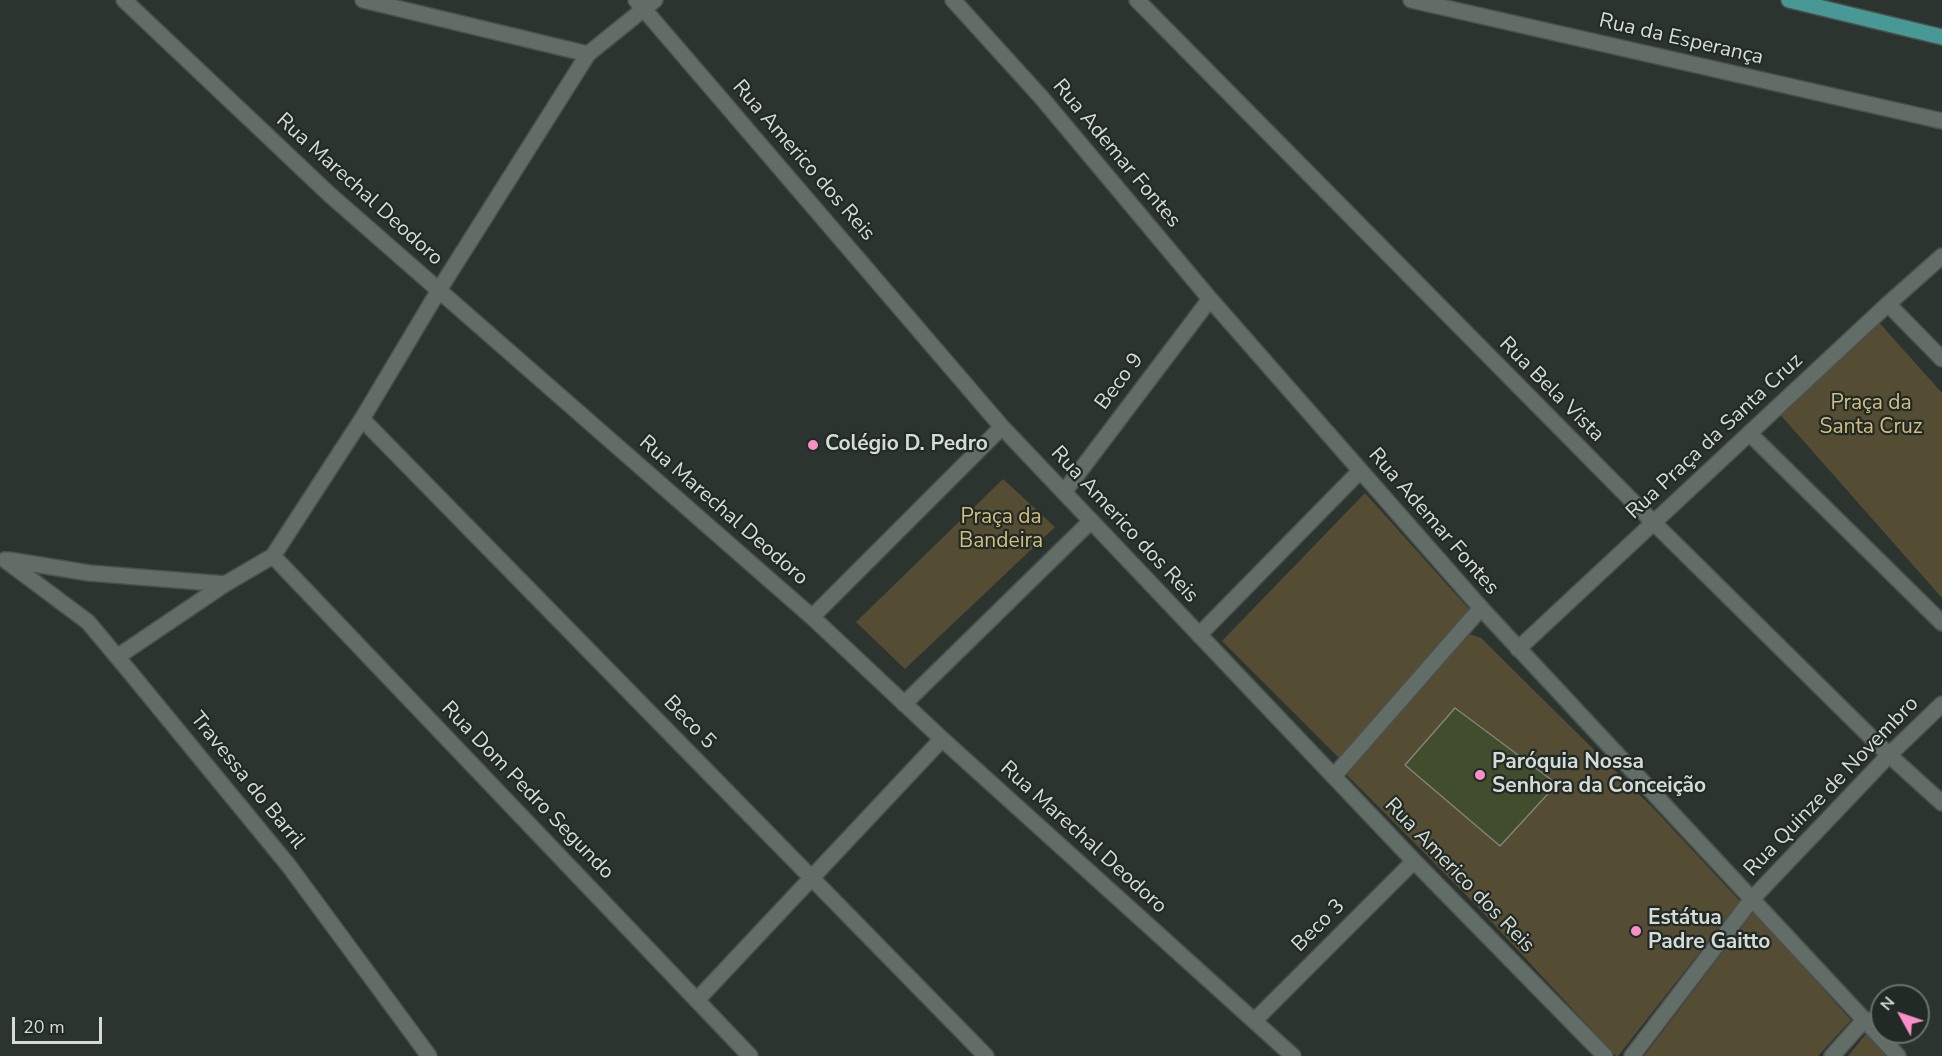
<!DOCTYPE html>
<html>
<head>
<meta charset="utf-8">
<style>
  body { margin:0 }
  #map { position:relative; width:1942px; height:1056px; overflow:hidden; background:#2b342f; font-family:"Nunito Sans",sans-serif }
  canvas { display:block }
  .north { position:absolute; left:1870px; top:984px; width:60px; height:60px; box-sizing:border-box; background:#222a25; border:2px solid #6a716c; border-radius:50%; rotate:310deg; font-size:16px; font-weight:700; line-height:24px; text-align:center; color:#d5dbd7 }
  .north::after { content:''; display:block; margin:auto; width:21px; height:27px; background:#fa8fc7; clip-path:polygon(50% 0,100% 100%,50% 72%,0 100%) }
  .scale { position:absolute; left:12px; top:1017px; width:90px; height:27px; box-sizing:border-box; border:3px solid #d5dbd7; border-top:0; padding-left:8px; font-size:18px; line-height:21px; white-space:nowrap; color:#d5dbd7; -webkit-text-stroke:4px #222a25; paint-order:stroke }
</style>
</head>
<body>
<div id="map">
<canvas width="1942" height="1056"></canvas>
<div class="north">N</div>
<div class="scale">20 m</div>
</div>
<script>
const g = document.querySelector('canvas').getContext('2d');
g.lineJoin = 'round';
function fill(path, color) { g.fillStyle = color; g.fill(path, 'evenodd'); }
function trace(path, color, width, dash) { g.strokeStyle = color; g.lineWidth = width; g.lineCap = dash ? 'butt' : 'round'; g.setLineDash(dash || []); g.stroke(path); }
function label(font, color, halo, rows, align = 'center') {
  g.font = font + ' "Nunito Sans",sans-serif'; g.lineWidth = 4.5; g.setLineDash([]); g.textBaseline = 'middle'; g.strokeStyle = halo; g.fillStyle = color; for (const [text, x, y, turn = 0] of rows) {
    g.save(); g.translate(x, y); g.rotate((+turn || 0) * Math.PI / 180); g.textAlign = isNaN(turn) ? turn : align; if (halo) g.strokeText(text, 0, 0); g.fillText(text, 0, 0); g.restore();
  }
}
fill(new Path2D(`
  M1876 319 1942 393V598L1777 411Z
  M1003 479 1055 527 905 669 856 622Z
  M1365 493 1469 609 1341 760 1222 641Z
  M1470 634 1481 638 1657 812 1740 901 1618 1056H1616L1475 904 1346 774Z
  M1754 911 1851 1020 1818 1056H1644Z
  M1866 1034H1867L1886 1056H1848Z`), '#554c34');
const building = new Path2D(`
  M1455 708 1557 784 1500 846 1405 765Z`);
fill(building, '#414d2c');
trace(building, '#80847a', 1.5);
const street = new Path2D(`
  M124 0 329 194 812 617 942 739 1293 1056
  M363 0 588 54
  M636 0 1002 427 1414 861 1605 1056
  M953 0 1041 97 1210 299 1481 608 1898 1056
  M1137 0 1654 523 1889 755 1942 803
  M1411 0 1942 121
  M1888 304 1942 359
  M362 419 986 1056
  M1750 434 1942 623
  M1064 492 1210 299
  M273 556 750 1056
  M5 560 88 622 129 671 289 866 429 1056
  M9 560 89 573 225 584
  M812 617 1002 427
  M1199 635 1360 471
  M1518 649 1888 304 1942 256
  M117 657 225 584 273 556 362 419 439 290 588 54 655 0
  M904 704 1091 521
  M1334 776 1481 608
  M697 1000 942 739
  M1254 1021 1414 861
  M1632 1056 1752 899 1889 755 1942 704
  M1832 1056 1865 1019`);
const primary = new Path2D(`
  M1789 0 1942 37`);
trace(street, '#4a514d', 18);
trace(primary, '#4a514d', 18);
trace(street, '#636d67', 15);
trace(primary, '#489995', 15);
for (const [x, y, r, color] of [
  [813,445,6,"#fa8fc7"],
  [1480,775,6,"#fa8fc7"],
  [1636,931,6,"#fa8fc7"]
]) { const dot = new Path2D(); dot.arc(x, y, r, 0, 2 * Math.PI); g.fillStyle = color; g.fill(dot); trace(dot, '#222a25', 2); }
label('21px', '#d5dbd7', '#222a25', [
  ["Rua da Esperança",1681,40,13],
  ["Rua Ademar Fontes",1116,154,50],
  ["Rua Americo dos Reis",803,161,49],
  ["Rua Marechal Deodoro",359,190,42],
  ["Beco 9",1120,382,-53],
  ["Rua Bela Vista",1551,390,45],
  ["Rua Praça da Santa Cruz",1715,437,-43],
  ["Rua Marechal Deodoro",723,511,41],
  ["Rua Ademar Fontes",1433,522,49],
  ["Rua Americo dos Reis",1124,525,47],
  ["Beco 5",689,723,46],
  ["Travessa do Barril",247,781,51],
  ["Rua Quinze de Novembro",1832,787,-46],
  ["Rua Dom Pedro Segundo",527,791,46],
  ["Rua Marechal Deodoro",1083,838,42],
  ["Rua Americo dos Reis",1459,876,46],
  ["Beco 3",1319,926,-45]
]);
label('21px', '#d3bd7f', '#222a25', [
  ["Praça da",1871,404],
  ["Santa Cruz",1871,428],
  ["Praça da",1001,518],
  ["Bandeira",1001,542]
]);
label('bold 21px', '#d5dbd7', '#222a25', [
  ["Colégio D. Pedro",825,445],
  ["Paróquia Nossa",1492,763],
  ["Senhora da Conceição",1492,787],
  ["Estátua",1648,919],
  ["Padre Gaitto",1648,943]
], 'left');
</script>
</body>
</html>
